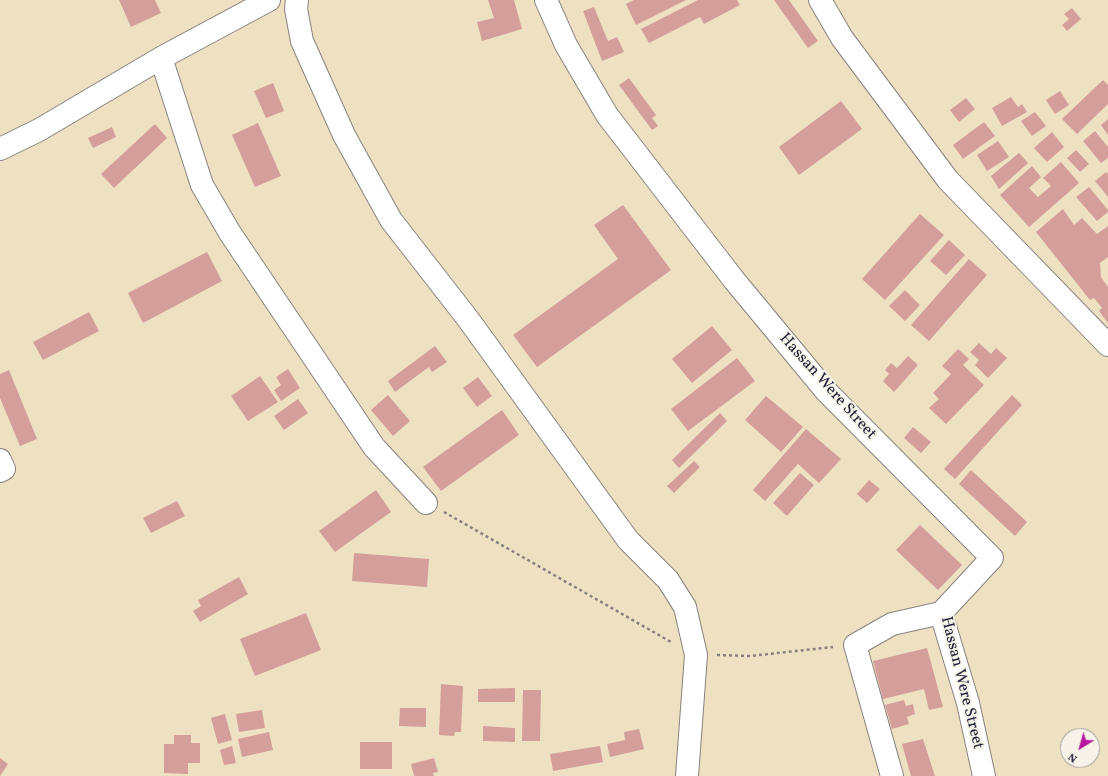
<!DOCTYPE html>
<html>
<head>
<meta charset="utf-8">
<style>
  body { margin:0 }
  #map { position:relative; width:1108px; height:776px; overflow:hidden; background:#eee1c2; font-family:Vollkorn,serif }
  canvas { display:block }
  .north { position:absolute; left:1060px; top:728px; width:40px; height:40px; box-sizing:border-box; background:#f7f3e8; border:1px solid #a29fa3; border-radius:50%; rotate:217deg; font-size:11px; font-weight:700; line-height:16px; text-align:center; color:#22223b }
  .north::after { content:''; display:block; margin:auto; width:14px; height:18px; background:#b5179e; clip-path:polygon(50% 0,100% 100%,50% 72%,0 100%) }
</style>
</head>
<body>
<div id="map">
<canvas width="1108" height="776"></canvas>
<div class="north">N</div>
</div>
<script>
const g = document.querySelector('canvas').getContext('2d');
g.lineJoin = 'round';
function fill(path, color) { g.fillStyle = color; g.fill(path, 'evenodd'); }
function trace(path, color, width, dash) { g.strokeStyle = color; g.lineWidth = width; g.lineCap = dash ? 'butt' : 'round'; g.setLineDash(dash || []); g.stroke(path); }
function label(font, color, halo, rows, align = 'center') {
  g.font = font + ' Vollkorn,serif'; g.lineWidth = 4; g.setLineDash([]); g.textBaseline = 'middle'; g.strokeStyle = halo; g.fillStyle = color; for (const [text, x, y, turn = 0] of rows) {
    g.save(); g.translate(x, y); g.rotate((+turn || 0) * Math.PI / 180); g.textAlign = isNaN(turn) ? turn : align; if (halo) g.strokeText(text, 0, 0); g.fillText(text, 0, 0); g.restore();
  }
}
fill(new Path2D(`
  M119 0H155L161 13 131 27Z
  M488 0H514L522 29 482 41 477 22 494 18Z
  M634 0H686L636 25 626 4Z
  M698 0H737L740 5 704 24 700 17 649 43 641 29Z
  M774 0H789L818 41 808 48Z
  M594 7 608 41 617 37 624 52 602 61 583 11Z
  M1072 8 1081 19 1067 31 1062 25 1069 19 1064 14Z
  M629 78 656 115 652 118 658 126 652 130 619 85Z
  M1103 80 1108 85V104L1077 134 1062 119Z
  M273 83 284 111 266 118 254 91Z
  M1060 91 1069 105 1055 114 1046 100Z
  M1011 97 1018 107 1022 104 1027 112 1002 126 992 108Z
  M966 98 975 109 959 122 950 110Z
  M841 101 862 129 799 175 779 147Z
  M1035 112 1046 126 1032 136 1021 121Z
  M1108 119V135L1101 125Z
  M984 122 995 136 963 159 953 145Z
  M258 123 281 176 255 187 232 135Z
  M155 124 167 138 114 188 101 174Z
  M112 127 116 137 93 148 88 138Z
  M1095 131 1108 147V158L1101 163 1083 141Z
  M1052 132 1064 147 1047 162 1034 148Z
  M998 141 1009 157 987 171 977 155Z
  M1076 150 1089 164 1080 172 1067 158Z
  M1019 153 1028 163 999 189 991 176Z
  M1061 162 1079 183 1029 227 1000 195 1032 166 1041 177 1029 188 1038 197 1051 186 1043 178Z
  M1106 172 1108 174V197L1095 181Z
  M1089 187 1108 210V212L1097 221 1076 197Z
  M623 205 671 270 537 367 513 335 618 259 594 225Z
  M1063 209 1074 225 1082 218 1097 234 1108 226V257L1100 263 1101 277 1108 287V323L1099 311 1102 308 1094 298 1090 300 1036 232Z
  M920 214 944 235 885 300 862 279Z
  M949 240 965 255 946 275 930 261Z
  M207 252 222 281 143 323 128 293Z
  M969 259 987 275 929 341 911 325Z
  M905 290 920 305 905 321 889 306Z
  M89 312 99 331 43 360 33 342Z
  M712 326 732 350 692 383 672 359Z
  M979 343 991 354 996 348 1007 358 988 378 975 365 979 360 970 352Z
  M435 346 447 362 432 372 429 367 395 392 388 381Z
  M958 349 969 359 963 365 984 385 946 424 929 408 939 399 933 393 951 374 942 366Z
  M908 356 918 365 894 392 883 381 889 374 885 370 891 363 897 368Z
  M737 358 755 381 688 431 671 409Z
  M288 369 300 388 281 401 274 390 281 385 276 377Z
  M9 370 37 439 20 446 0 398V374Z
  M260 376 278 402 248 421 231 396Z
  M478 377 492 396 477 407 463 388Z
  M388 395 410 421 393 436 371 410Z
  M1012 395 1022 405 955 479 944 469Z
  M766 396 803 427 781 452 745 420Z
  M298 399 308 413 284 430 274 416Z
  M502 410 519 435 441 491 423 467Z
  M720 413 727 421 679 468 672 460Z
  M913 427 931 442 921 453 904 438Z
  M806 429 841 459 819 483 798 464 765 501 753 490Z
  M694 461 700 467 674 493 667 486Z
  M971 470 1027 522 1015 536 959 484Z
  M800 473 814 485 787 516 773 503Z
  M869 480 880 489 867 503 857 494Z
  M376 490 391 512 335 552 319 531Z
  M177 501 185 516 151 533 143 518Z
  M920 525 962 565 938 590 896 550Z
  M354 553 429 559 427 587 352 581Z
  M239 577 248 594 200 622 193 611 201 606 198 600Z
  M306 613 321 650 255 676 240 639Z
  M927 648 943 707 929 710 924 689 883 699 873 661Z
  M441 684 463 686 461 732H455L454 736 439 735Z
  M515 688V702H478V689Z
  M523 690H541L540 741H522Z
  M904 700 906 706 913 704 915 714 907 717 909 724 892 729 885 705Z
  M400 708H426V727L399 726Z
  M262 710 265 728 239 732 236 714Z
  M225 714 232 740 218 744 211 718Z
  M483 726 515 728V742L483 741Z
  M639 729 644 749 610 757 607 744 625 740 624 732Z
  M269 732 273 750 242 757 238 739Z
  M174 735H191V743H200V763H188V774L164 773V744H174Z
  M923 739 935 776H911L902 744Z
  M360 742H392V769H360Z
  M232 746 236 763 224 765 220 750Z
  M600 746 603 762 553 771 550 754Z
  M0 758 8 764 0 776Z
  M434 758 438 772 433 773 434 776H414L411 764Z`), '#d49e9b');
const minor = new Path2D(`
  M297 0 296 9 302 41 344 135 391 220 468 319 628 540 668 580 685 607 696 655 687 776
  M546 0 566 45 607 115 734 280 826 391 992 558 941 613 968 703 984 776
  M820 0 842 38 948 180 1108 345
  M161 58 202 185 230 233 374 447 426 503
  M0 149 39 130 161 58 269 0
  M0 460 4 469 0 471
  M892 776 855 645 892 624 941 613`);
trace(minor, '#88827e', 24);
trace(new Path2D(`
  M444 512 671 642
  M717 655 750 656 833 647`), '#88827e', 2.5, [3, 3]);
trace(minor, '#fff', 22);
label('16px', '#22223b', '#f7f3e8', [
  ["Hassan Were Street",827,387,48],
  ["Hassan Were Street",961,683,76]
]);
</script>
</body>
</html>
